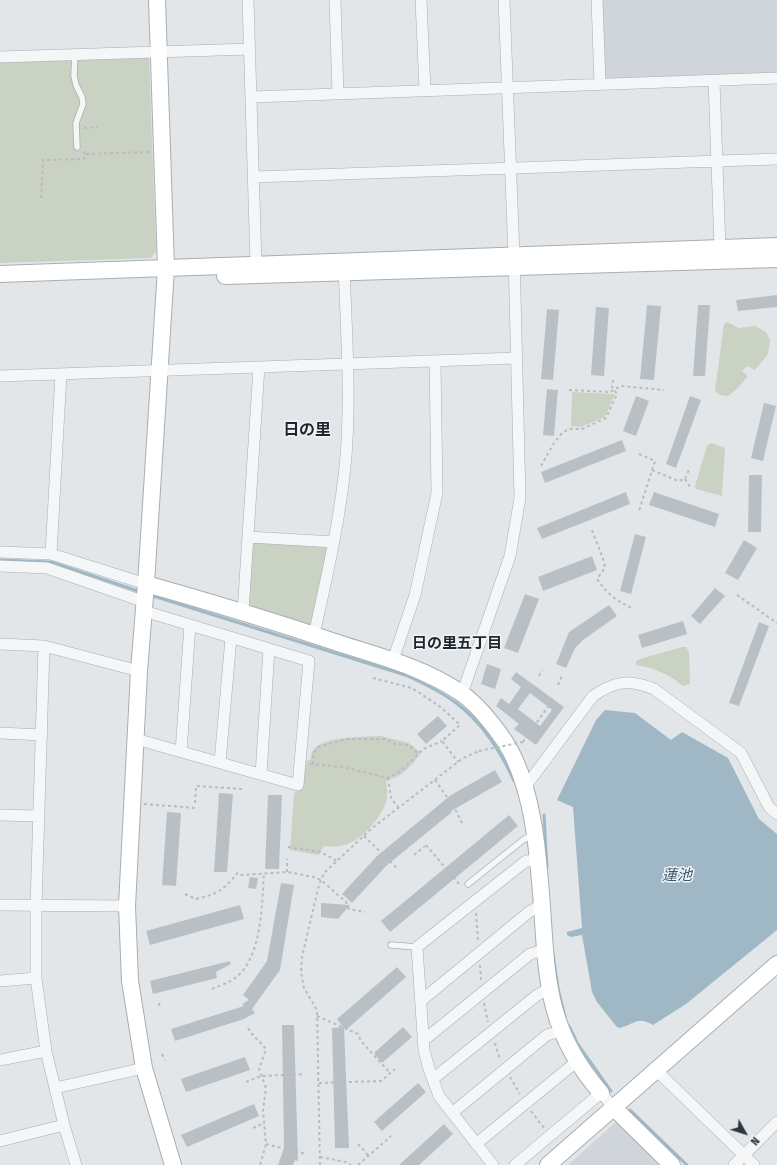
<!DOCTYPE html>
<html>
<head>
<meta charset="utf-8">
<style>
  body { margin:0 }
  #map { position:relative; width:777px; height:1165px; overflow:hidden; background:#e2e6e9; font-family:"Fira Sans Condensed",sans-serif }
  canvas { display:block }
  .north { position:absolute; left:725px; top:1113px; width:40px; height:40px; -webkit-text-stroke:3px #f1f4f6; paint-order:stroke; rotate:129deg; font-size:11px; font-weight:700; line-height:16px; text-align:center; color:#2b363f }
  .north::after { content:''; display:block; margin:auto; width:14px; height:18px; background:#2b363f; clip-path:polygon(50% 0,100% 100%,50% 72%,0 100%) }
</style>
</head>
<body>
<div id="map">
<canvas width="777" height="1165"></canvas>
<div class="north">N</div>
</div>
<script>
const g = document.querySelector('canvas').getContext('2d');
g.lineJoin = 'round';
function fill(path, color) { g.fillStyle = color; g.fill(path, 'evenodd'); }
function trace(path, color, width, dash) { g.strokeStyle = color; g.lineWidth = width; g.lineCap = dash ? 'butt' : 'round'; g.setLineDash(dash || []); g.stroke(path); }
function label(font, color, halo, rows, align = 'center') {
  g.font = font + ' "Fira Sans Condensed","Noto Sans JP",sans-serif'; g.lineWidth = 3; g.setLineDash([]); g.textBaseline = 'middle'; g.strokeStyle = halo; g.fillStyle = color; for (const [text, x, y, turn = 0] of rows) {
    g.save(); g.translate(x, y); g.rotate((+turn || 0) * Math.PI / 180); g.textAlign = isNaN(turn) ? turn : align; if (halo) g.strokeText(text, 0, 0); g.fillText(text, 0, 0); g.restore();
  }
}
fill(new Path2D(`
  M602 0H777V74L608 80 604 77Z
  M617 1121 661 1165H568Z`), '#d0d5db');
fill(new Path2D(`
  M149 57 156 252 151 258 0 263V62Z
  M727 322 739 328 755 326 766 332 770 340 768 354 755 370 747 366 742 371 748 376 738 388 728 396 720 395 715 391 724 324Z
  M572 392 615 394 605 417 581 427 571 426Z
  M711 443 725 448 722 496 696 489 695 486 707 446Z
  M255 540 323 544 327 548 313 624 309 627 249 607 252 544Z
  M682 647H686L689 652 690 684 683 686C669 674 654 668 636 665V661L640 659Z
  M381 736 409 743 421 753C413 764 400 779 386 780 387 787 388 795 386 802 380 820 360 843 340 846 335 847 329 846 324 846L319 855 290 850 294 794 296 791 302 789 305 761 310 760C311 755 312 750 316 747 330 736 364 737 381 736Z`), '#c9d2c3');
fill(new Path2D(`
  M605 710 635 713 671 740 682 732 728 758 759 819 777 834V930L686 1004 653 1025C636 1015 633 1026 619 1028L616 1026 597 1002 592 992 582 935 571 937 567 935V932L582 928 573 807 557 800 596 720Z`), '#a0b8c6');
trace(new Path2D(`
  M0 560 51 562 141 592
  M150 595 405 675C423 683 440 691 456 703 481 721 502 753 514 781
  M544 815 547 867
  M553 954 558 988 565 1017
  M569 1026 577 1043 611 1091
  M630 1110 687 1165`), '#a0b8c6', 3);
fill(new Path2D(`
  M777 295V307L738 311 736 300Z
  M647 305 661 306 654 380 640 379Z
  M698 305H710L705 376H693Z
  M596 307 609 308 604 376 591 375Z
  M547 309 559 310 553 380 541 379Z
  M547 389 558 390 554 436 543 435Z
  M636 396 649 401 636 436 623 431Z
  M690 396 701 400 676 468 666 464Z
  M764 403 776 406 763 461 751 458Z
  M622 440 626 451 545 483 541 472Z
  M749 475H762L761 532H748Z
  M626 492 630 504 542 539 537 528Z
  M654 492 719 514 715 527 649 505Z
  M635 534 646 537 631 594 620 591Z
  M744 540 757 548 738 580 725 573Z
  M592 556 597 570 543 591 538 577Z
  M715 588 725 596 700 624 691 616Z
  M525 594 539 599 518 653 504 648Z
  M609 605 617 616 583 640 575 648 566 668 556 664 569 632Z
  M683 621 687 634 642 648 638 635Z
  M759 622 769 626 739 706 729 703Z
  M487 664 501 669 495 689 481 684Z
  M516 672 564 707 536 745 514 729 519 724 496 706 501 698 509 704 521 687 511 679ZM530 693 552 710 540 726 518 709Z
  M438 716 447 726 426 744 417 734Z
  M495 770 502 782 451 811 452 812 386 866 352 903 342 894 377 856 451 795Z
  M219 793 233 794 227 872H214Z
  M268 795H282L279 869H265Z
  M167 812 181 813 176 886 162 885Z
  M509 815 518 826 390 932 381 921Z
  M250 877 258 878 256 889 248 888Z
  M281 883 294 885 280 970 252 1009 255 1013 244 1019 175 1041 171 1029 244 1006 242 1004 249 1000 243 995 267 961Z
  M321 903 350 905 338 919 321 917Z
  M240 905 244 919 150 945 146 931Z
  M230 961 231 964 216 972 217 978 153 994 150 981Z
  M397 967 406 977 346 1030 344 1028 349 1148H335L332 1028 343 1027 337 1019Z
  M282 1025H294L298 1161 295 1160 293 1165H278L284 1148Z
  M403 1027 412 1037 382 1063 374 1053Z
  M245 1057 250 1070 186 1092 181 1079Z
  M418 1083 426 1092 382 1131 374 1122Z
  M254 1104 259 1116 187 1147 181 1135Z
  M444 1124 453 1134 419 1165H399Z`), '#b9c0c5');
const lane = new Path2D(`
  M75 54 74 76 76 85 82 97 83 104 76 123 77 147
  M468 884 523 840 534 834
  M391 945 417 947`);
const street = new Path2D(`
  M248 0 256 264
  M335 0 338 94
  M421 0 425 90
  M597 0 600 84
  M0 57 250 49
  M714 81 720 248
  M252 97 777 78
  M254 177 777 159
  M0 376 517 358
  M249 537 334 542
  M0 552 51 554 146 584
  M51 554 61 374
  M0 566 47 568 145 602
  M243 612 259 367
  M314 635C327 576 341 516 346 456 351 393 346 328 344 265
  M0 644 44 646 139 671
  M44 646 36 906V978L46 1051 64 1125 76 1165
  M393 660 415 595 437 493 435 361
  M462 694 510 556 520 498 514 255 504 0
  M0 733 42 735
  M136 739 298 785 309 661 144 611
  M181 752 190 625
  M220 762 231 638
  M261 774 269 649
  M526 786 593 696C615 681 629 679 654 689L741 753 769 807 777 814
  M0 815 39 816
  M0 905 127 906
  M0 981 36 978
  M422 1000 529 912 541 905
  M424 1040 530 954 544 950
  M0 1060 46 1051
  M656 1070 754 1165
  M433 1079 536 996 548 989
  M55 1088 144 1068
  M452 1113 547 1035 561 1031
  M0 1141 64 1125
  M476 1144 576 1062
  M493 1165 439 1096 429 1069 424 1050 417 947 526 861 538 860
  M515 1165 601 1093 614 1108
  M734 1165 777 1122`);
const secondary = new Path2D(`
  M157 0 166 268 146 584 139 671 127 906 130 981 144 1068 173 1165
  M0 274 777 246
  M225 276 777 259
  M146 584C210 602 273 621 335 642 378 656 423 667 461 693 479 705 505 738 514 758 535 803 538 857 542 906 547 983 548 1032 601 1093
  M614 1108 672 1165
  M548 1165 777 964`);
trace(lane, '#a7aeb3', 7);
trace(street, '#a7aeb3', 12);
trace(secondary, '#a7aeb3', 18);
trace(new Path2D(`
  M84 128 97 127
  M86 154 150 152
  M41 198 43 160 84 159 85 148
  M569 390 610 392 621 386 664 390
  M639 454 655 461 639 511
  M541 466 554 443 562 433 569 429H582L606 418 617 394 612 387 613 380
  M652 470 678 481 685 479 690 467
  M685 479 691 488
  M592 530C596 543 603 554 605 568L597 579C607 594 618 602 634 609
  M737 595 777 623
  M539 676 542 670
  M373 678 412 688 442 708 460 725 442 741 458 762
  M558 685 562 676
  M523 742 554 698
  M310 764 342 767 388 778 402 770 423 749 442 741
  M313 764V754L318 747 346 739H385L395 744 409 745 418 754
  M388 778 391 798 398 807
  M435 780 454 807 462 823
  M195 803 196 786 243 789
  M144 804 195 808
  M364 836 397 868
  M426 845 460 885
  M288 847 321 852 337 861
  M414 855 425 846
  M287 872V859
  M185 894 196 899C215 895 226 889 237 873L242 875 288 872 313 877 321 880 346 902 349 909 365 912
  M476 913 478 941
  M480 965 481 981
  M212 989C218 986 226 984 232 980 262 963 262 904 264 873
  M159 1003 160 1009
  M484 1003 488 1022
  M317 1016 358 1034 361 1041 390 1073
  M248 1028C253 1037 260 1041 266 1049L259 1069 266 1088 263 1111 266 1144 260 1165
  M495 1043 500 1060
  M162 1054 165 1060
  M510 1077 520 1094
  M246 1082 261 1076 305 1074
  M319 1083 381 1081 395 1069
  M531 1111 544 1128
  M253 1128 264 1123
  M266 1144 306 1154
  M358 1144 369 1156
  M320 1157 346 1162 351 1165
  M320 1165 317 1010 304 988 301 972 302 957 312 914 319 885 324 873 371 829 463 758 479 751
  M358 1165 391 1136`), '#b8bcc0', 2, [3, 3]);
trace(lane, '#f4f6f7', 5.5);
trace(street, '#f4f6f7', 11);
trace(secondary, '#fff', 16);
trace(new Path2D(`
  M479 751 523 742`), '#b8bcc0', 2, [3, 3]);
label('bold 15px', '#1d2730', '#f1f4f6', [
  ["日の里五丁目",457,644]
]);
label('italic 15px', '#385a70', '#f1f4f6', [
  ["蓮池",677,876]
]);
label('bold 16px', '#1d2730', '#f1f4f6', [
  ["日の里",307,431]
]);
</script>
</body>
</html>
